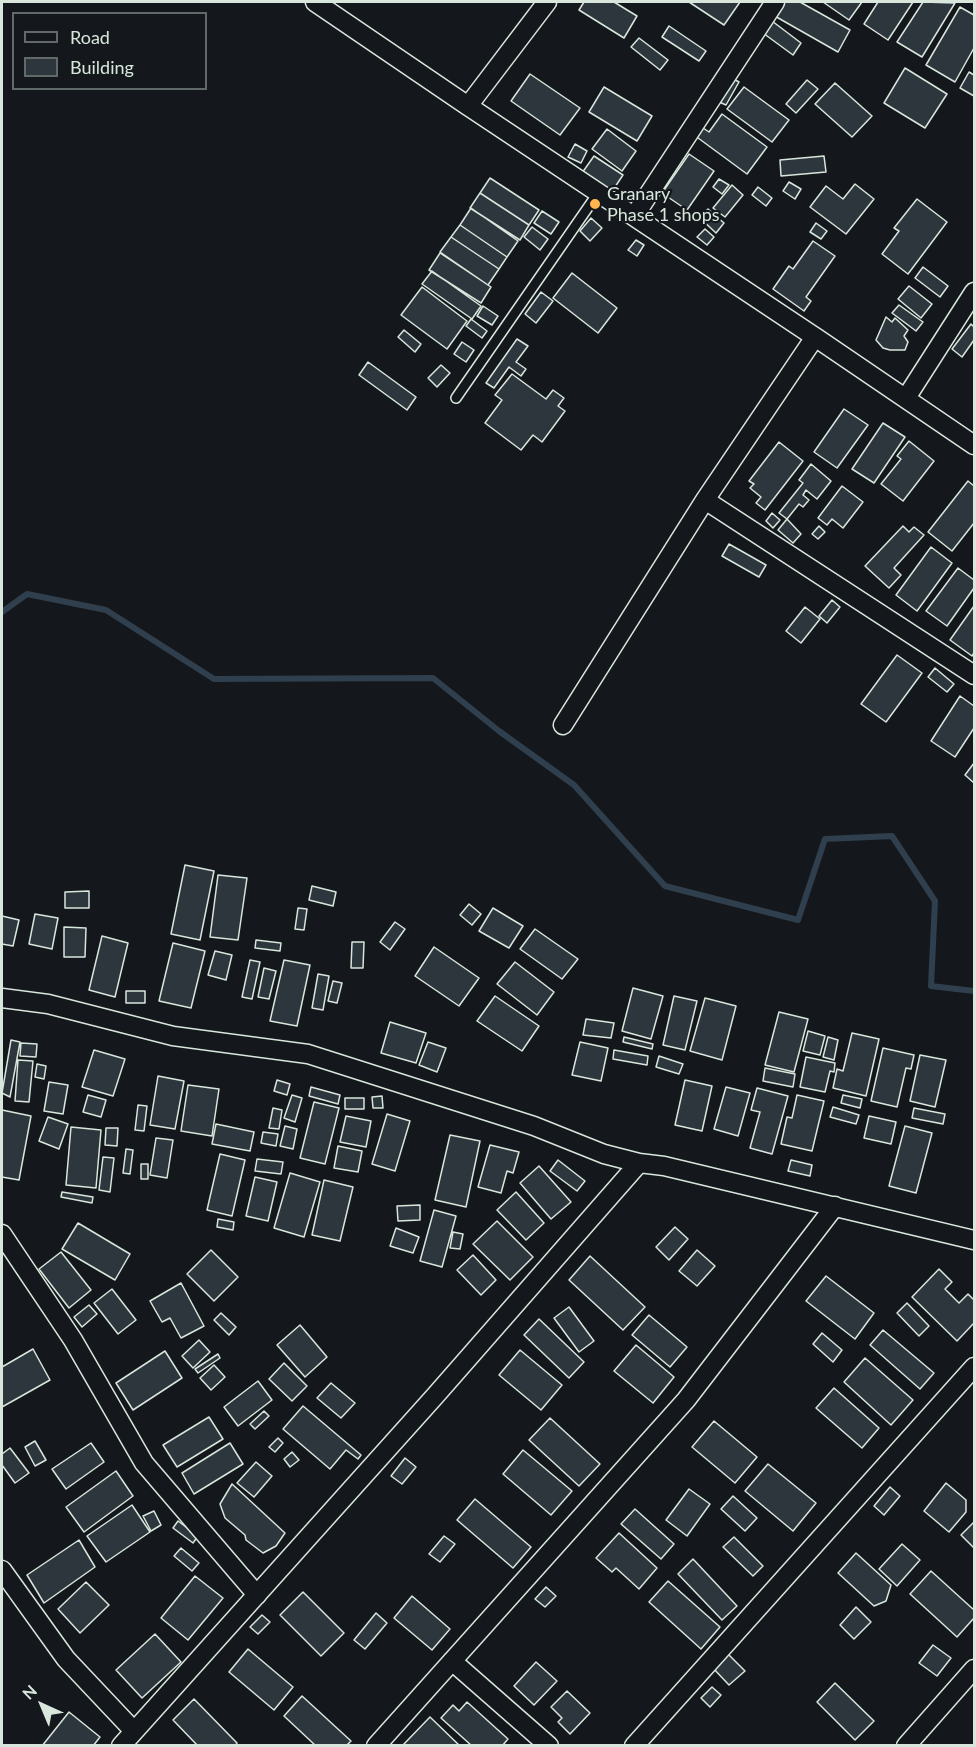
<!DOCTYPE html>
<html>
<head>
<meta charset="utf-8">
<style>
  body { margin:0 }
  #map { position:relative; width:976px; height:1747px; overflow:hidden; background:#14181c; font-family:Lato,sans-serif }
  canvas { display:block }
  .frame { position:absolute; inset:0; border:3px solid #d8e6dc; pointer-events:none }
  .legend { position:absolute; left:12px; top:12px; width:195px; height:78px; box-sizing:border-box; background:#14181c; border:2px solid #626a69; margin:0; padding:8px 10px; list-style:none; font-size:18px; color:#d8e6dc }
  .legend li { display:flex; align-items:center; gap:12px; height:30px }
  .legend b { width:30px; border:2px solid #626a69 }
  .north { position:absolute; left:12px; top:1675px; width:60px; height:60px; -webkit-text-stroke:4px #14181c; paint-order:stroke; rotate:316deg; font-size:16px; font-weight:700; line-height:24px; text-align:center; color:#d8e6dc }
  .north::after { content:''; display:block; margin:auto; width:21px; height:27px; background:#d8e6dc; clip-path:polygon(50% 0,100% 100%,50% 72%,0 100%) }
</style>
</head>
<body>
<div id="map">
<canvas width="976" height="1747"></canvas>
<div class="frame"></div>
<ul class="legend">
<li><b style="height:8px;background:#14181c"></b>Road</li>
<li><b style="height:16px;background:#2c363c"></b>Building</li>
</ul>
<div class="north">N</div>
</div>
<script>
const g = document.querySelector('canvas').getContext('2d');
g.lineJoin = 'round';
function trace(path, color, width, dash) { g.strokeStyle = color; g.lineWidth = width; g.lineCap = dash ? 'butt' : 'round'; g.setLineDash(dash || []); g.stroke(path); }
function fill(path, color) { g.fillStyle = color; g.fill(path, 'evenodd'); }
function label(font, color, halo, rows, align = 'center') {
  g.font = font + ' Lato,sans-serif'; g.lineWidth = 4.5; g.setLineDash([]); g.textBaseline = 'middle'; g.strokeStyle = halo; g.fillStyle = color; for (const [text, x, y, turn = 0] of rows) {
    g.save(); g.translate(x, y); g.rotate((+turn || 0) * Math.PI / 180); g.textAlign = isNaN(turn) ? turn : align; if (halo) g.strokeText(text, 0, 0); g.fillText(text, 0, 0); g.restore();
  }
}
trace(new Path2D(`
  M2 612 27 594 106 610 214 679 433 678 499 731 574 785 665 886 798 920 825 839 892 836 935 901 931 986 974 991`), '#2f3f4d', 6);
const building = new Path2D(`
  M584 2H614L637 16 624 38 579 10Z
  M689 2H740L724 25Z
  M781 2H800L850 30 838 52 773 15Z
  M823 2H862L849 20Z
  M878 2H913L888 40 864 24Z
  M923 2 955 3 922 57 897 42Z
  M960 7 974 15V48L955 82 926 65Z
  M772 21 801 43 793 55 763 33Z
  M669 26 706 51 699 61 662 37Z
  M639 38 668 60 660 70 631 47Z
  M905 68 947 94 925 128 884 103Z
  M969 72 974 75V96L960 88Z
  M530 74 580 108 560 135 511 101Z
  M730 77 739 82 726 105 717 101Z
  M807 80 818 89 796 113 786 104Z
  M835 83 872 116 852 137 815 104Z
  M604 87 652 116 637 141 589 112Z
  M744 87 789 120 772 142 727 109Z
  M722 114 767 147 747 174 694 135 700 126 709 132Z
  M607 129 636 151 622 171 592 149Z
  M575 144 587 151 581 163 568 157Z
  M689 154 714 171 687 210 662 193Z
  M594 156 623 175 611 193 582 173Z
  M824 156 826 172 781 176 780 160Z
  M490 178 539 210 529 225 480 193Z
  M719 179 729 185 722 194 713 187Z
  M789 182 801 189 795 199 783 191Z
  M855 184 874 199 846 234 810 207 826 186 843 199Z
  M732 185 743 195 725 217 713 208Z
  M758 187 772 198 766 206 752 195Z
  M480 193 529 225 520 240 470 208Z
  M917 199 947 222 908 274 882 254 899 231 894 228Z
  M471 208 518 241 507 257 460 225Z
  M708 209 724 223 716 233 700 218Z
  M542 211 559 222 551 234 534 223Z
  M591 218 602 228 590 241 580 231Z
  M816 223 827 231 821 239 810 232Z
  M460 225 507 257 499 269 451 237Z
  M532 227 548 239 540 250 524 237Z
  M705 229 714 237 707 245 697 237Z
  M451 237 499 269 488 285 440 252Z
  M636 240 644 245 637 256 628 250Z
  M813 241 835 256 806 297 811 301 804 311 773 289 789 266 793 269Z
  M440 253 491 287 481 303 429 270Z
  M923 267 948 286 940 297 915 278Z
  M432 271 481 306 472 319 422 284Z
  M572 273 617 308 598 333 553 298Z
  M909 286 932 304 921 318 898 299Z
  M422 287 467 321 447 349 401 315Z
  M541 292 553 301 536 323 525 314Z
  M899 305 923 322 916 331 892 313Z
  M483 306 498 316 492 325 477 316Z
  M886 317 892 322 895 318 908 330 904 336 908 342 905 350H890L883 348 876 340Z
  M471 319 487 331 482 338 466 326Z
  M971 324 974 327V340L962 357 952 349Z
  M404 330 421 344 415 352 398 337Z
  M517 339 528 346 516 362 526 369 521 376 509 367 494 388 486 383Z
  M462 342 474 350 466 362 454 354Z
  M368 362 416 397 407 410 359 375Z
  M441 365 450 373 437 387 428 378Z
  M512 374 546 399 553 390 564 398 558 406 565 411 542 442 533 435 521 450 485 423 502 400 495 395Z
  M844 409 868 425 837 468 814 452Z
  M883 423 905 437 874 483 852 469Z
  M909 441 934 461 903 501 881 484 901 459 897 456Z
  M779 442 803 461 765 510 756 503 761 497 750 488 754 484 749 481Z
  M811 464 831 481 817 499 806 490 803 495 809 500 803 507 799 504 787 519 779 513 803 483 799 480Z
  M968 481 974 486V523L952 551 928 532Z
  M842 486 863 502 843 528 832 519 827 525 818 518Z
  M772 513 780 520 773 528 766 521Z
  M787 519 801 534 793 543 778 530Z
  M819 526 825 532 818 539 812 534Z
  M903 526 909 532 914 527 924 535 894 568 901 575 889 588 865 566Z
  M729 544 766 565 759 577 722 556Z
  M931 547 952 563 917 611 896 595Z
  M958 568 974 580V588L947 626 926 611Z
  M832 600 840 607 827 623 819 616Z
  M974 606V653L972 656 950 640Z
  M805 607 820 619 801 643 786 631Z
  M897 655 922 673 886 722 861 704Z
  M935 668 954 684 947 692 928 677Z
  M960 696 974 706V728L955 757 931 741Z
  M974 763V783L965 775Z
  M185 865 214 871 200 940 171 934Z
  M218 875 247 878 238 940 210 937Z
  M312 886 336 892 333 906 309 900Z
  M89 891V908H65V892Z
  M469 904 481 914 472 925 460 915Z
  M298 908 307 909 304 930 295 929Z
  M493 908 523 926 509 948 479 931Z
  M35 914 58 918 52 949 29 944Z
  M2 916 19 920 13 946 2 944Z
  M395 922 405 929 390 950 380 942Z
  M64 927 86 928 85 957H64Z
  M535 929 578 959 562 979 520 949Z
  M102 936 128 943 115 997 89 990Z
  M256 940 281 943 280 951 255 948Z
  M352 942H364L363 968H351Z
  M173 943 205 951 191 1008 159 1001Z
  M434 947 479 978 459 1006 415 976Z
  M215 951 232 955 226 980 208 975Z
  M250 960 260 962 252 999 242 997Z
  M284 960 310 965 297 1026 270 1021Z
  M515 962 554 992 537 1015 497 984Z
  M264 968 276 971 269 999 258 997Z
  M318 974 329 976 323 1010 312 1008Z
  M333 981 342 983 337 1003 328 1001Z
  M633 988 663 996 651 1039 622 1031Z
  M126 991H145V1003H126Z
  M495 996 539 1026 522 1051 477 1021Z
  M674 996 697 1001 685 1050 663 1045Z
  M705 998 736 1006 722 1060 690 1051Z
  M779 1012 808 1019 794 1072 765 1065Z
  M586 1019 614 1023 611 1038 583 1035Z
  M390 1022 426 1033 416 1063 381 1053Z
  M808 1031 825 1036 820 1055 803 1051Z
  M852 1033 879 1039 866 1096 833 1088 837 1069 843 1071Z
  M624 1037 653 1044 652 1049 623 1042Z
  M828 1037 838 1040 834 1060 823 1057Z
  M11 1040 20 1042 10 1097 2 1093Z
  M428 1042 446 1048 437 1072 419 1065Z
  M580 1042 608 1048 601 1081 572 1075Z
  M21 1043 37 1044 36 1057 20 1056Z
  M883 1048 914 1055 911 1069 906 1068 897 1107 871 1101Z
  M94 1050 125 1059 113 1096 82 1087Z
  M614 1050 648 1056 647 1065 613 1059Z
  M920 1055 946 1060 935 1107 910 1101Z
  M659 1056 683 1064 679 1074 656 1067Z
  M806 1057 835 1063 834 1072 830 1071 825 1092 800 1087Z
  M18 1060 33 1061 29 1102 15 1101Z
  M37 1064 46 1066 44 1079 35 1077Z
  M765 1068 795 1074 793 1087 763 1081Z
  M158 1076 184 1081 175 1129 150 1125Z
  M277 1080 290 1084 287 1095 274 1091Z
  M685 1080 712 1086 702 1131 675 1125Z
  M49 1082 68 1085 63 1114 44 1111Z
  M188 1085 219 1089 212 1136 181 1131Z
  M311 1087 340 1095 338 1104 309 1096Z
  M726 1087 750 1093 738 1136 714 1129Z
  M757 1088 788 1096 772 1154 750 1148 760 1112 751 1110Z
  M88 1095 106 1100 101 1117 83 1112Z
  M292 1095 302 1098 295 1122 284 1118Z
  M797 1095 824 1101 812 1151 781 1144 787 1117 792 1118Z
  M843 1095 862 1099 860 1108 841 1103Z
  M382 1096 383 1108H373L372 1097Z
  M345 1098H364V1109H345Z
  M314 1102 339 1108 325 1164 300 1158Z
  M138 1105 147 1106 144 1131 135 1130Z
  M833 1107 859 1115 856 1124 830 1117Z
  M273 1108 282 1110 279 1129 269 1128Z
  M914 1108 945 1114 943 1124 912 1118Z
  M2 1110 31 1116 19 1180 2 1177Z
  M387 1114 410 1121 395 1171 372 1164Z
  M346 1116 371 1121 366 1147 340 1142Z
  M869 1116 896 1122 891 1144 864 1138Z
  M48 1117 68 1124 59 1149 39 1141Z
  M216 1124 254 1132 250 1151 212 1144Z
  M285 1126 297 1129 293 1149 280 1146Z
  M905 1126 932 1133 916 1193 889 1186Z
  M71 1127 101 1130 96 1188 66 1185Z
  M106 1128H118L117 1146 105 1145Z
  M263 1132 278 1134 276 1146 261 1143Z
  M450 1135 480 1141 466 1207 435 1200Z
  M156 1138 173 1140 167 1178 150 1175Z
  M490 1145 519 1152 513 1173 507 1171 501 1193 478 1187Z
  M338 1146 362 1151 358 1172 334 1168Z
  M126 1149 133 1150 130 1174 123 1173Z
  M220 1154 245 1160 232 1216 207 1210Z
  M103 1157 114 1158 110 1192 99 1190Z
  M257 1159 283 1162 281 1174 255 1171Z
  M558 1160 585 1181 577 1191 550 1171Z
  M791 1160 812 1165 810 1176 788 1171Z
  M141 1164H148V1179H141Z
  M539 1166 571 1202 551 1219 520 1183Z
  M290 1173 320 1182 304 1237 274 1228Z
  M255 1177 277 1182 268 1221 246 1216Z
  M324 1180 353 1187 340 1241 312 1235Z
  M62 1192 93 1197 92 1203 61 1197Z
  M516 1192 544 1223 526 1240 497 1210Z
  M420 1205V1220L398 1221 397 1206Z
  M434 1210 456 1216 442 1267 420 1261Z
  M218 1219 234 1222 233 1230 217 1227Z
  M497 1221 533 1257 510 1280 473 1244Z
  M78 1223 130 1254 115 1280 62 1249Z
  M675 1227 688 1239 669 1260 656 1247Z
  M396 1228 419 1237 413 1253 390 1246Z
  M453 1232 463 1234 460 1249 450 1248Z
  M211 1250 238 1277 214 1301 187 1274Z
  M697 1250 715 1266 697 1286 679 1271Z
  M61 1252 91 1290 69 1308 39 1269Z
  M473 1255 496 1280 481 1295 457 1270Z
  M590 1256 645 1307 623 1330 569 1280Z
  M939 1269 952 1282 945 1289 959 1303 968 1294 974 1300V1323L957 1341 912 1297Z
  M826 1276 874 1313 855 1339 806 1301Z
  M181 1283 204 1326 181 1338 170 1318 162 1322 150 1301Z
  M112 1289 136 1320 118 1334 94 1303Z
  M907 1303 929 1326 919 1336 897 1313Z
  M89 1305 97 1314 82 1327 74 1317Z
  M569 1307 594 1341 579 1352 554 1318Z
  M221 1313 236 1327 229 1335 214 1320Z
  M649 1315 687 1347 670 1367 632 1335Z
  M539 1319 584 1362 569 1378 524 1335Z
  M300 1325 327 1357 305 1377 277 1345Z
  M883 1330 934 1373 920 1389 870 1345Z
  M822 1333 842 1350 833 1362 813 1344Z
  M199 1340 210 1352 193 1368 182 1356Z
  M636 1345 674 1377 653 1403 614 1371Z
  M33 1349 50 1380 2 1407V1367Z
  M520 1350 562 1385 541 1410 499 1375Z
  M165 1351 182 1378 133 1410 116 1383Z
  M218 1354 220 1358 198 1373 195 1369Z
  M865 1358 913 1400 891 1425 844 1382Z
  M284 1363 307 1386 292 1401 269 1379Z
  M214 1365 225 1377 211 1390 200 1378Z
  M258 1381 272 1400 238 1426 224 1407Z
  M331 1383 355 1403 341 1418 317 1398Z
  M834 1388 879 1428 862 1448 816 1408Z
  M303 1406 361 1455 358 1459 346 1450 330 1469 283 1429Z
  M264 1411 269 1416 255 1429 250 1424Z
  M209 1417 223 1439 177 1467 163 1445Z
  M550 1418 600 1464 579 1486 529 1440Z
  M714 1421 757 1457 735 1483 692 1447Z
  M278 1438 283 1443 275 1452 269 1447Z
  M35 1441 46 1460 35 1466 25 1447Z
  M91 1443 104 1462 66 1489 52 1469Z
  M230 1443 243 1464 194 1494 182 1473Z
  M10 1448 29 1473 15 1483 2 1465V1454Z
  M523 1450 572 1491 551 1515 503 1474Z
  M292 1452 299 1460 290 1467 284 1459Z
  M405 1458 416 1467 402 1484 391 1476Z
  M256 1462 272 1476 254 1497 237 1483Z
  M768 1464 816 1503 793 1531 745 1491Z
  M116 1471 133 1496 84 1532 66 1507Z
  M946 1483 966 1500V1512L949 1532 924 1511Z
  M232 1484 285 1533 276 1546 263 1553 246 1540 245 1535 225 1518 220 1504Z
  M890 1487 900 1496 884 1515 874 1506Z
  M689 1489 710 1504 687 1536 666 1520Z
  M733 1496 757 1518 745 1531 721 1509Z
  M475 1499 531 1547 513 1568 457 1520Z
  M132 1505 150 1532 106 1562 87 1536Z
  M635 1509 674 1544 661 1559 621 1524Z
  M154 1511 161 1525 151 1531 143 1516Z
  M178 1521 198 1536 193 1543 173 1528Z
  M974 1522V1548L961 1535Z
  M619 1533 657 1568 639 1589 616 1568 612 1572 596 1558Z
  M444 1536 455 1544 440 1562 429 1554Z
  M734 1537 763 1566 753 1576 723 1547Z
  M79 1540 95 1567 44 1603 27 1575Z
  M902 1544 920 1560 897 1586 879 1569Z
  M181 1548 199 1563 192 1571 174 1556Z
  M856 1553 891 1585 886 1601 874 1606 838 1573Z
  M693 1559 737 1606 722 1620 678 1574Z
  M931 1571 974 1610V1618L957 1637 910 1594Z
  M195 1576 223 1598 188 1640 161 1618Z
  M668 1581 720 1627 701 1649 649 1602Z
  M86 1582 109 1605 80 1633 58 1609Z
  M546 1587 556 1596 545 1607 535 1599Z
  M303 1592 344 1633 321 1656 280 1615Z
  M412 1596 450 1629 432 1650 394 1618Z
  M856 1607 871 1622 854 1639 840 1625Z
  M376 1613 387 1623 365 1649 354 1640Z
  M262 1615 270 1622 258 1634 250 1627Z
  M155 1634 181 1662 142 1698 116 1670Z
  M933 1645 951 1658 937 1676 919 1663Z
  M248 1649 293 1687 274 1710 229 1672Z
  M727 1653 745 1671 729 1685 712 1667Z
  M536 1662 557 1681 534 1705 514 1686Z
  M835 1683 874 1721 855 1740 817 1702Z
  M712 1687 721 1695 710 1707 701 1698Z
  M567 1691 590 1713 570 1734 558 1722 562 1718 551 1707Z
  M302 1696 351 1741 346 1746H316L284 1716Z
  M194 1699 237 1743 235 1746H198L173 1720Z
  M467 1702 508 1739 502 1746H472L441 1718 453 1705 459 1711Z
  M69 1712 100 1737 93 1746H42Z
  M430 1717 460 1746 403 1745Z`);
fill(building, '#2c363c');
trace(building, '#d8e6dc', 1.5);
const lane = new Path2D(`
  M456 398 598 193`);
const street = new Path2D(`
  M315 2 468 106
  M547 2 468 106 815 337
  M635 215 775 2
  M906 398 974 292
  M705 500 974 675
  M563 725 705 500 815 337 974 445
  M2 998 48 1004 173 1036 308 1054 534 1126 604 1154 639 1163
  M2 1234 73 1340 144 1463 257 1595
  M2 1570 66 1659 133 1730
  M452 1661 549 1746
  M121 1746 435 1396 639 1163 664 1166 974 1240
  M376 1746 686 1400 835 1206
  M634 1746 974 1367
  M906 1746 974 1669`);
trace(lane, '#d8e6dc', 12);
trace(street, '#d8e6dc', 21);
trace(lane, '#14181c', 9);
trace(street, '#14181c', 18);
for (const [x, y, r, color] of [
  [595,204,6,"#ffb74d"]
]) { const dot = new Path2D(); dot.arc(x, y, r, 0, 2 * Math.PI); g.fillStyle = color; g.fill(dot); trace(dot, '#14181c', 2); }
label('18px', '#d8e6dc', '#14181c', [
  ["Granary",607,194],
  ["Phase 1 shops",607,215]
], 'left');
</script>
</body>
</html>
